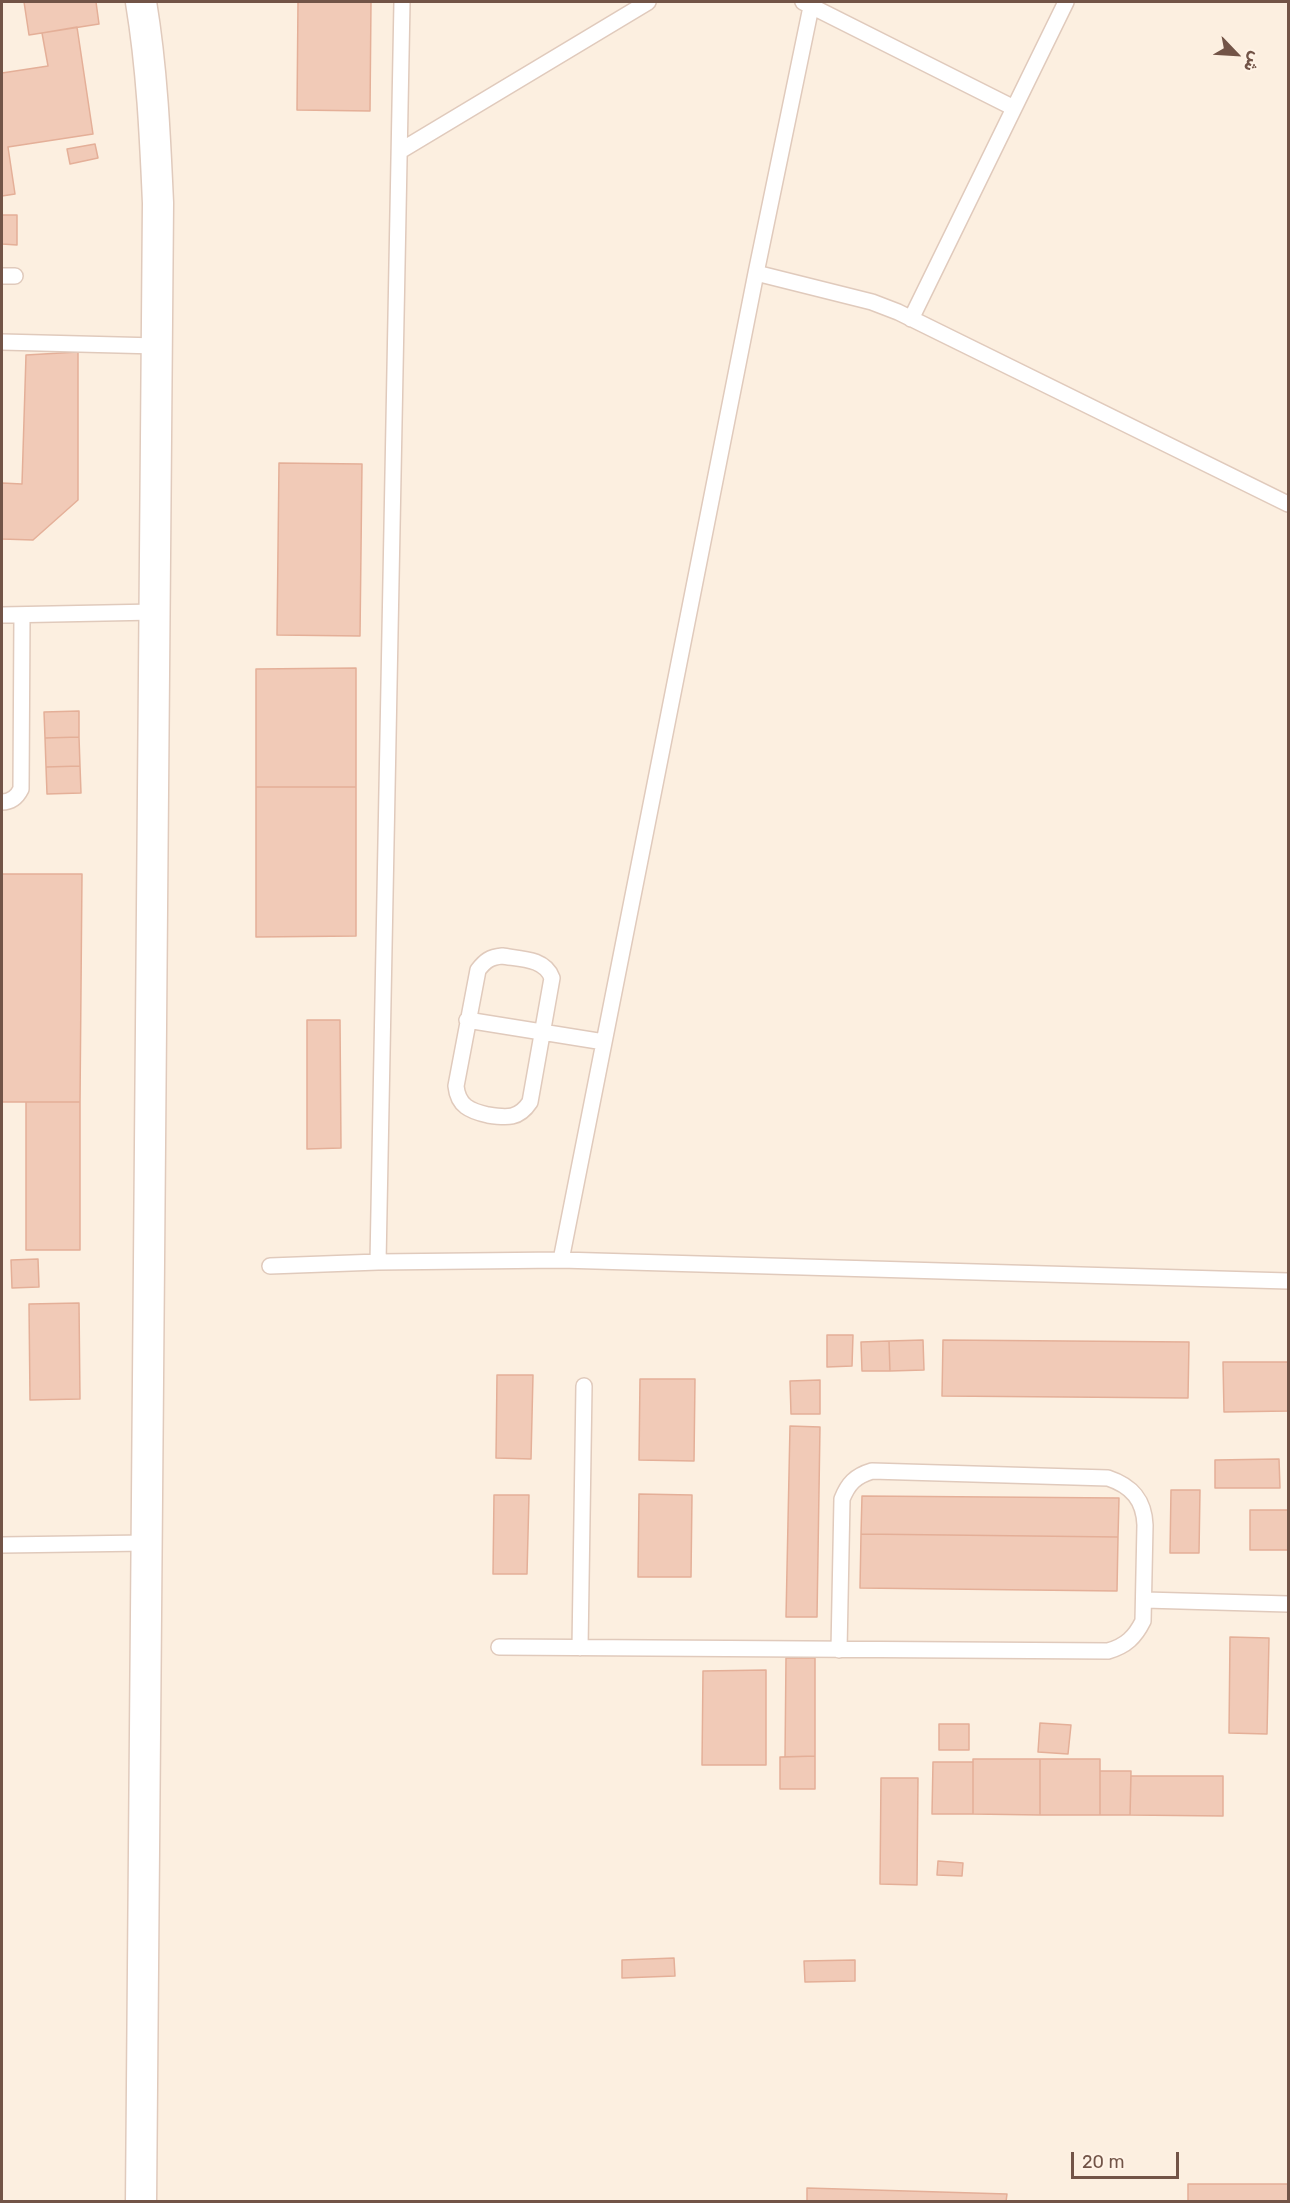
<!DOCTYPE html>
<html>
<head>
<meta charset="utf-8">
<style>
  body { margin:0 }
  #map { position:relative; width:1290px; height:2203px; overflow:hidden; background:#fcefe0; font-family:Rubik,Vazirmatn,sans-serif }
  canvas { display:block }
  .frame { position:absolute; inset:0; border:3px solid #725447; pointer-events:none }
  .north { position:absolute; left:1206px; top:24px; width:60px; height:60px; -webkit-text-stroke:4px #fff3e6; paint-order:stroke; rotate:115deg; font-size:16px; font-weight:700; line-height:24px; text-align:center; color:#725447 }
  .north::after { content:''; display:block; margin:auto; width:21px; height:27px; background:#725447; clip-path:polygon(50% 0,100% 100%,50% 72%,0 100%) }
  .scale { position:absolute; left:1071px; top:2152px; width:108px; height:27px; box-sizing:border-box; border:3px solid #725447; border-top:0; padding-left:8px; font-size:18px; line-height:21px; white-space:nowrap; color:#725447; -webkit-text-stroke:4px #fff3e6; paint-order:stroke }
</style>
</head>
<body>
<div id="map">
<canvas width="1290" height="2203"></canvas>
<div class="frame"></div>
<div class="north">ش</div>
<div class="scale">20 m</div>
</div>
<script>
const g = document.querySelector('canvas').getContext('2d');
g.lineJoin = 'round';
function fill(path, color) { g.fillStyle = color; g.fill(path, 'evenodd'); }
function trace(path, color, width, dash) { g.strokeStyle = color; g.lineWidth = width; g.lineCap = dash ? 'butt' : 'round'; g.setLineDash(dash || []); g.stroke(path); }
const building = new Path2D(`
  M24 2H96L99 24 29 35Z
  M298 2H371L370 111 297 110Z
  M77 27 93 134 8 147 15 194 2 196V73L48 66 42 33Z
  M95 144 98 158 70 164 67 149Z
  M2 215H17V245L2 244Z
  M78 352V500L33 540 2 539V483L22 484 26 355Z
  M279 463 362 464 360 636 277 635Z
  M356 668V787H256V669Z
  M79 711V737L45 738 44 712Z
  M79 737 80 766 46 767 45 738Z
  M80 766 81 793 47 794 46 767Z
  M256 787H356V936L256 937Z
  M2 874H82L80 1102H2Z
  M307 1020H340L341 1148 307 1149Z
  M26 1102H80V1250H26Z
  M38 1259 39 1287 12 1288 11 1260Z
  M79 1303 80 1399 30 1400 29 1304Z
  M827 1335H853L852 1366 827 1367Z
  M923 1340 924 1370 890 1371 889 1341Z
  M943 1340 1189 1342 1188 1398 942 1396Z
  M889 1341 890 1371H862L861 1342Z
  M1223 1362H1288V1411L1224 1412Z
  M497 1375H533L531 1459 496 1458Z
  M640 1379H695L694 1461 639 1460Z
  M820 1380V1414H791L790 1381Z
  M790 1426 820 1427 817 1617H786Z
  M1279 1459 1280 1488H1215V1460Z
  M1171 1490H1200L1199 1553H1170Z
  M639 1494 692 1495 691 1577H638Z
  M494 1495H529L527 1574H493Z
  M862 1496 1119 1498 1118 1537 861 1534Z
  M1250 1510H1288V1550H1250Z
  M861 1534 1118 1537 1117 1591 860 1588Z
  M1230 1637 1269 1638 1267 1734 1229 1733Z
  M786 1658H815V1756L785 1757Z
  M766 1670V1765H702L703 1671Z
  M1040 1723 1071 1725 1068 1754 1038 1752Z
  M939 1724H969V1750H939Z
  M815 1756V1789H780V1757Z
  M973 1759H1040V1815L973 1814Z
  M1040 1759H1100V1815H1040Z
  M933 1762H973V1814H932Z
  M1100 1771H1131L1130 1815H1100Z
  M1131 1776H1223V1816L1130 1815Z
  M881 1778H918L917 1885 880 1884Z
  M938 1861 963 1863 962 1876 937 1875Z
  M674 1958 675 1976 622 1978V1960Z
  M855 1960V1981L805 1982 804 1961Z
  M1188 2184H1288V2202H1188Z
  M807 2188 1007 2194 1006 2202H807Z`);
fill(building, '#f1cab7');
trace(building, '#e4af98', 1.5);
const service = new Path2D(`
  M803 2 1014 108
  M400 151 648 2
  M756 273 872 302 898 312 1288 504
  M2 276H15
  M911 319 1066 2
  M2 342 157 346
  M2 615 155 612
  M2 802C11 802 17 797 21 789L22 615
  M502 956C520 959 545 958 552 978L530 1102C519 1119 507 1118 488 1115 470 1111 458 1106 456 1086L478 970C485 961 490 957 502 956Z
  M467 1020 604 1042
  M561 1260 756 273 812 2
  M378 1262 402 2
  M270 1266 378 1262 561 1260 1288 1281
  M2 1545 146 1543
  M1145 1600 1288 1604
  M499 1647C702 1649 905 1650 1108 1651 1126 1646 1135 1637 1143 1621L1145 1525C1144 1500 1132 1486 1108 1478L872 1471C855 1476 848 1484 842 1499L839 1650
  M580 1648 584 1386`);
const minor = new Path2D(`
  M141 2202 158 203C155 135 152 68 141 2`);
trace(service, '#e0cabc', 18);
trace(minor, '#e0cabc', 33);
trace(service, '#fff', 15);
trace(minor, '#fff', 30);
</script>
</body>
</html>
